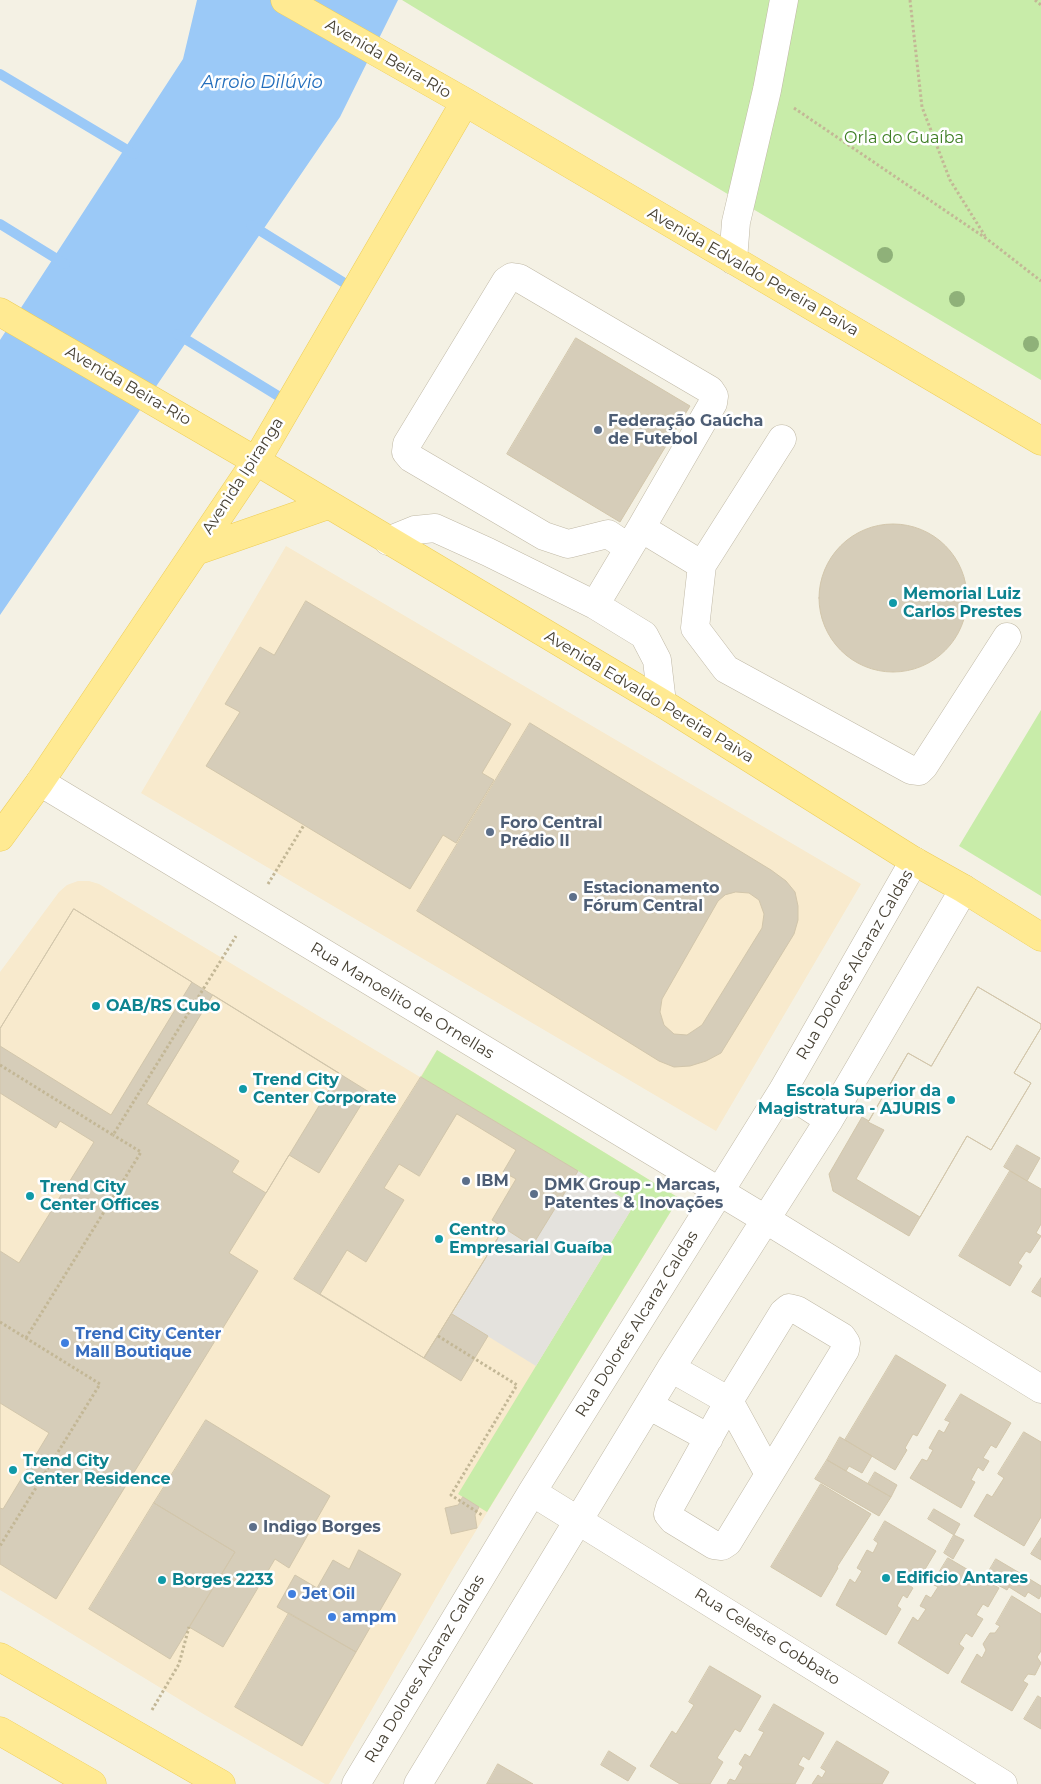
<!DOCTYPE html>
<html>
<head>
<meta charset="utf-8">
<style>
  body { margin:0 }
  canvas { display:block; background:#f4f1e4 }
</style>
</head>
<body>
<canvas width="1041" height="1784"></canvas>
<script>
const g = document.querySelector('canvas').getContext('2d');
g.lineJoin = 'round';
function fill(path, color) { g.fillStyle = color; g.fill(path, 'evenodd'); }
function trace(path, color, width, dash) { g.strokeStyle = color; g.lineWidth = width; g.lineCap = dash ? 'butt' : 'round'; g.setLineDash(dash || []); g.stroke(path); }
function label(font, color, halo, rows, align = 'center') {
  g.font = font + ' Montserrat,sans-serif'; g.lineWidth = 5; g.setLineDash([]); g.textBaseline = 'middle'; g.strokeStyle = halo; g.fillStyle = color; for (const [text, x, y, turn = 0] of rows) {
    g.save(); g.translate(x, y); g.rotate((+turn || 0) * Math.PI / 180); g.textAlign = isNaN(turn) ? turn : align; if (halo) g.strokeText(text, 0, 0); g.fillText(text, 0, 0); g.restore();
  }
}
fill(new Path2D(`
  M286 546 861 884 716 1131 141 793Z
  M78 881H89L99 884 420 1077 437 1050 679 1198 452 1570 329 1784H325L205 1715 0 1590V972L59 892 67 885Z`), '#f8eacd');
fill(new Path2D(`
  M402 0H1041V380L443 25Z
  M1041 710V896L959 846Z
  M437 1050 679 1198 487 1512 458 1494 634 1205 421 1077Z`), '#c8eca9');
fill(new Path2D(`
  M578 1171 634 1205 536 1366 452 1314 504 1228 532 1245Z`), '#e4e2dd');
fill(new Path2D(`
  M197 0H398L340 117 0 615V340L183 59Z`), '#9bc9f7');
trace(new Path2D(`
  M0 74 134 154
  M0 224 65 264
  M251 225 354 289
  M177 334 288 402`), '#9bc9f7', 10);
const building = new Path2D(`
  M576 338 690 406 620 522 507 454Z
  M819 598a74 74 0 1 1 148 0a74 74 0 1 1-148 0Z
  M306 601 511 724 482 773 494 780 456 843 443 835 410 889 206 766 240 712 225 704 260 647 274 655Z
  M530 723 771 870 786 881 795 892 798 906V920L794 934 721 1053 706 1061 690 1066 674 1067 659 1061 417 911ZM736 892 749 893 759 900 764 914 762 928 702 1025 687 1035 674 1034 664 1025 660 1012 662 999 718 901 725 895Z
  M74 909 369 1092 319 1173 289 1155 266 1193 229 1253 258 1271 56 1599 0 1564V1029Z
  M74 909 192 982 111 1115 0 1046V1029Z
  M978 987 1041 1024V1028L1014 1073 1031 1083 991 1150 967 1136 920 1217 856 1179 884 1130 868 1122 908 1053 931 1066Z
  M978 987 1041 1024V1028L1014 1073 1031 1083 991 1150 967 1136 909 1236 833 1191 829 1174 862 1117 869 1121 908 1053 931 1066Z
  M213 995 339 1073 266 1193 232 1172 239 1161 147 1104Z
  M421 1077 578 1171 532 1246 504 1228 424 1358 294 1279Z
  M0 1093 56 1128 60 1121 94 1142 19 1263 0 1251Z
  M457 1114 516 1150 503 1172 516 1179 492 1220 504 1228 424 1358 320 1294 347 1250 366 1262 404 1200 384 1188 399 1164 419 1176Z
  M1017 1145 1040 1158 1027 1181 1004 1167Z
  M1010 1171 1041 1189V1224L1036 1233 1041 1236 1030 1253 1026 1251 1018 1263 1022 1266 1010 1286 959 1256Z
  M1041 1278V1297L1032 1292Z
  M452 1314 488 1336 461 1381 424 1358Z
  M896 1355 946 1385 917 1436 913 1434 905 1448 907 1450 895 1470 845 1440Z
  M961 1394 1011 1423 996 1448 991 1445 983 1458 989 1461 983 1471 978 1467 971 1480 975 1482 961 1508 910 1478 922 1459 927 1461 933 1450 929 1448 939 1430 944 1433 950 1422 945 1420Z
  M0 1403 49 1433 3 1509 0 1508Z
  M206 1420 330 1496 289 1568 275 1559 223 1647 189 1627 235 1552 154 1503Z
  M1024 1432 1041 1442V1517L1024 1546 974 1516 987 1494 992 1497 1004 1478 998 1474Z
  M840 1437 872 1456 862 1473 849 1466 846 1471 827 1460Z
  M827 1460 891 1497 879 1516 815 1479Z
  M875 1472 897 1485 891 1497 868 1484Z
  M821 1484 871 1514 837 1567 838 1568 821 1597 771 1567Z
  M463 1497 479 1507 475 1515 477 1528 451 1534 445 1508 458 1505Z
  M154 1503 235 1552 170 1659 89 1609Z
  M934 1509 960 1524 954 1535 928 1519Z
  M885 1521 936 1551 921 1576 916 1573 909 1585 913 1588 907 1598 903 1595 897 1606 901 1609 886 1635 836 1605 850 1579 855 1583 862 1571 857 1568 867 1550 873 1553 878 1543 874 1540Z
  M954 1535 964 1540 953 1559 944 1553Z
  M1041 1538V1560L1031 1554Z
  M359 1550 401 1574 356 1652 277 1607 295 1575 317 1588 333 1560 349 1569Z
  M948 1558 999 1588 988 1607 983 1604 976 1615 983 1619 972 1637 966 1633 959 1644 964 1648 948 1674 898 1643 913 1617 918 1621 926 1609 920 1606 926 1595 931 1598 938 1587 932 1584Z
  M996 1559 1018 1572 1007 1590 985 1578Z
  M1018 1572 1041 1586V1595L1039 1599 1028 1592 1025 1597 1009 1587Z
  M1012 1596 1041 1614V1651L1037 1657 1041 1663 1035 1675 1028 1674 1023 1681 1028 1684 1012 1711 961 1682 977 1654 982 1658 986 1650 983 1644 990 1633H995L1000 1626 996 1624Z
  M289 1613 356 1652 302 1746 235 1707Z
  M710 1666 761 1696 740 1732 735 1729 717 1758 723 1762 710 1784H680L650 1766 672 1731 676 1734 694 1705 689 1702Z
  M1038 1696 1041 1698V1729L1024 1719Z
  M774 1704 824 1733 809 1760 803 1756 798 1765 804 1768 795 1784H727L730 1779 735 1781 743 1767 739 1764 745 1754 750 1757 764 1732 759 1730Z
  M837 1741 889 1772 882 1784H812L818 1775 822 1778 826 1771 821 1768Z
  M609 1751 636 1768 628 1781 601 1765Z
  M498 1764 533 1784H487Z`);
fill(building, '#d6cdb9');
trace(building, '#d2c6ab', 1);
const minor = new Path2D(`
  M733 260 736 222 767 90 784 0
  M782 439 702 565 695 628 726 669 911 770 919 771 924 766 1007 637
  M388 541 415 530 435 528 488 552 595 605 644 635 657 660 662 703
  M629 548 608 534 568 544 544 536 411 458 406 452 407 444 506 281 512 277 519 278 710 390 714 396 713 403 641 528
  M595 605 641 528 702 565
  M40 782 765 1219 1041 1389
  M783 1090 829 1120
  M789 1308 797 1310 842 1337 846 1343 845 1350 728 1542 722 1546 714 1545 673 1520 668 1514 670 1507 729 1401 783 1313Z
  M671 1368 729 1401 769 1474
  M650 1406 709 1438
  M532 1492 1003 1784
  M356 1784 532 1492 783 1090 914 861
  M418 1784 671 1368 829 1120 964 889`);
const major = new Path2D(`
  M285 0 465 102 1041 441
  M0 312 256 461 662 703 914 861 964 889 1041 937
  M196 551 328 505
  M0 837 40 782 256 461 465 102
  M0 1657 221 1784
  M0 1731 92 1784`);
trace(minor, '#c0b9a6', 29);
trace(major, '#eece58', 29);
trace(new Path2D(`
  M910 0 922 107 950 180 985 236
  M1035 0 1041 5
  M794 108 987 239 1041 281
  M268 884 304 825
  M0 1065 113 1135 236 936
  M0 1322 100 1384 0 1546
  M438 1336 517 1385 451 1495 482 1515
  M26 1338 141 1152 113 1135
  M152 1710 179 1664 189 1627`), '#c3b796', 3, [2.5, 2.5]);
trace(minor, '#fff', 28);
trace(major, '#ffea92', 28);
g.fillStyle = '#8fb179';
for (const [x, y] of [
  [885,255],
  [957,299],
  [1031,344]
]) { g.beginPath(); g.arc(x, y, 8, 0, 2 * Math.PI); g.fill(); }
for (const [x, y, r, color] of [
  [598,430,5,"#5c6f8a"],
  [893,603,5,"#0f9aa8"],
  [490,832,5,"#5c6f8a"],
  [573,897,5,"#5c6f8a"],
  [96,1006,5,"#0f9aa8"],
  [243,1089,5,"#0f9aa8"],
  [951,1100,5,"#0f9aa8"],
  [466,1181,5,"#5c6f8a"],
  [534,1194,5,"#5c6f8a"],
  [30,1196,5,"#0f9aa8"],
  [439,1239,5,"#0f9aa8"],
  [65,1343,5,"#3f7fe0"],
  [13,1470,5,"#0f9aa8"],
  [253,1527,5,"#5c6f8a"],
  [886,1578,5,"#0f9aa8"],
  [162,1580,5,"#0f9aa8"],
  [292,1594,5,"#3f7fe0"],
  [332,1617,5,"#3f7fe0"]
]) { const dot = new Path2D(); dot.arc(x, y, r, 0, 2 * Math.PI); g.fillStyle = color; g.fill(dot); trace(dot, '#fff', 2); }
label('16px', '#474134', '#fff', [
  ["Avenida Beira-Rio",388,59,30],
  ["Avenida Edvaldo Pereira Paiva",753,272,30],
  ["Avenida Beira-Rio",128,386,30],
  ["Avenida Ipiranga",243,476,-57],
  ["Avenida Edvaldo Pereira Paiva",649,697,31],
  ["Rua Dolores Alcaraz Caldas",855,965,-60],
  ["Rua Manoelito de Ornellas",402,1001,31],
  ["Rua Dolores Alcaraz Caldas",637,1324,-58],
  ["Rua Celeste Gobbato",767,1637,32],
  ["Rua Dolores Alcaraz Caldas",425,1669,-59]
]);
label('16px', '#3c7d22', '#fff', [
  ["Orla do Guaíba",904,138]
]);
label('bold 16px', '#4e5e75', '#fff', [
  ["Federação Gaúcha",608,421],
  ["de Futebol",608,439],
  ["Foro Central",500,823],
  ["Prédio II",500,841],
  ["Estacionamento",583,888],
  ["Fórum Central",583,906],
  ["IBM",476,1181],
  ["DMK Group - Marcas,",544,1185],
  ["Patentes & Inovações",544,1203],
  ["Indigo Borges",263,1527]
], 'left');
label('bold 16px', '#0d838f', '#fff', [
  ["Memorial Luiz",903,594],
  ["Carlos Prestes",903,612],
  ["OAB/RS Cubo",106,1006],
  ["Trend City",253,1080],
  ["Center Corporate",253,1098],
  ["Escola Superior da",941,1091,"right"],
  ["Magistratura - AJURIS",941,1109,"right"],
  ["Trend City",40,1187],
  ["Center Offices",40,1205],
  ["Centro",449,1230],
  ["Empresarial Guaíba",449,1248],
  ["Trend City",23,1461],
  ["Center Residence",23,1479],
  ["Edificio Antares",896,1578],
  ["Borges 2233",172,1580]
], 'left');
label('bold 16px', '#366cbe', '#fff', [
  ["Trend City Center",75,1334],
  ["Mall Boutique",75,1352],
  ["Jet Oil",302,1594],
  ["ampm",342,1617]
], 'left');
label('italic 18px', '#236ebc', '#fff', [
  ["Arroio Dilúvio",262,83]
]);
</script>
</body>
</html>
